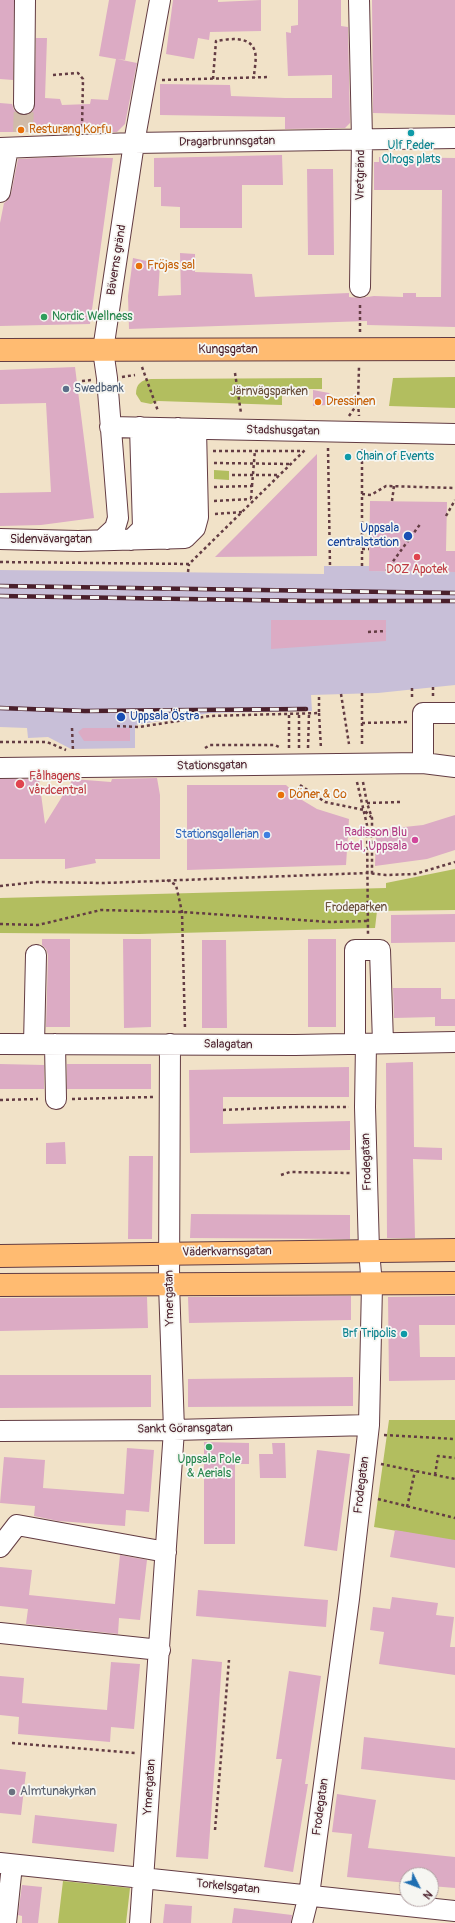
<!DOCTYPE html>
<html>
<head>
<meta charset="utf-8">
<style>
  body { margin:0 }
  #map { position:relative; width:455px; height:1923px; overflow:hidden; background:#f1e2c8; font-family:Pangolin,sans-serif }
  canvas { display:block }
  .north { position:absolute; left:399px; top:1867px; width:40px; height:40px; box-sizing:border-box; background:#f6f6f2; border:1px solid #b1a0a2; border-radius:50%; rotate:132deg; font-size:11px; font-weight:700; line-height:16px; text-align:center; color:#4a1f2b }
  .north::after { content:''; display:block; margin:auto; width:14px; height:18px; background:#1f6fb2; clip-path:polygon(50% 0,100% 100%,50% 72%,0 100%) }
</style>
</head>
<body>
<div id="map">
<canvas width="455" height="1923"></canvas>
<div class="north">N</div>
</div>
<script>
const g = document.querySelector('canvas').getContext('2d');
g.lineJoin = 'round';
function fill(path, color) { g.fillStyle = color; g.fill(path, 'evenodd'); }
function trace(path, color, width, dash) { g.strokeStyle = color; g.lineWidth = width; g.lineCap = dash ? 'butt' : 'round'; g.setLineDash(dash || []); g.stroke(path); }
function label(font, color, halo, rows, align = 'center') {
  g.font = font + ' Pangolin,sans-serif'; g.lineWidth = 3.5; g.setLineDash([]); g.textBaseline = 'middle'; g.strokeStyle = halo; g.fillStyle = color; for (const [text, x, y, turn = 0] of rows) {
    g.save(); g.translate(x, y); g.rotate((+turn || 0) * Math.PI / 180); g.textAlign = isNaN(turn) ? turn : align; if (halo) g.strokeText(text, 0, 0); g.fillText(text, 0, 0); g.restore();
  }
}
fill(new Path2D(`
  M324 566H369V571L455 572V685L378 693 311 695 312 711 210 713 135 725V748L71 749 48 737 28 738 27 728 0 727V570L324 574Z`), '#c8bfd8');
fill(new Path2D(`
  M455 377V408L389 406 393 378Z
  M322 378V389H282V405L158 401 151 404 141 402 136 394C136 384 141 380 151 379Z
  M214 470 229 471V480L214 479Z
  M455 869V910L377 911 375 928 139 934 0 933V898L386 888V883Z
  M389 1420H455V1541L374 1527Z
  M63 1881 130 1888 126 1923H58Z`), '#b2be5f');
fill(new Path2D(`
  M0 0H14L13 80 0 79Z
  M109 0H136L125 60 117 59 137 63 125 124 117 132H0V103L12 104 14 110 24 115 30 114 34 109 36 38H47L45 98 60 99 62 105 90 104 91 99 108 100 116 59 99 56Z
  M173 0H218V2L261 0V31L210 32 209 40 198 38 194 59 166 54Z
  M298 0H341V26L348 27 350 123 345 128 285 129V117L160 115V84L230 85 231 96 285 98H332V75L288 76 286 32 291 33V26L298 25Z
  M372 0H455V115L373 113Z
  M282 155 283 185H242V228H180V207L161 206V187H154V158Z
  M55 157 113 158 90 324 0 326V223L4 203 8 200 11 194 18 159Z
  M379 157 455 158V327L367 325V321L129 329 128 296 133 258 160 264 158 296 181 295 180 253 195 254V272L252 274 255 297 349 293V297L360 298 374 296 403 297V293H416V297H441L442 190H374V162H379Z
  M307 169H333L334 255H308Z
  M75 367 94 518 41 525 0 526V493L51 492 46 403 0 404V370Z
  M313 390 329 393 332 397 330 402 326 405 313 406Z
  M317 454V556L215 557 237 535Z
  M370 501 447 502 446 551H455V572L369 571Z
  M271 620H386V641L271 649Z
  M83 728H130V741H84L78 732Z
  M157 778 160 795V859H95L96 863 65 869V859H0V779H39L45 824 73 779 111 782 112 779Z
  M187 785H286L302 800 317 809 349 819 346 865 187 870Z
  M455 815V850L427 859 375 866 376 830 423 825Z
  M455 914V942L391 943V915Z
  M42 939H70V1027H46L48 955 46 949 42 945Z
  M123 939H151V1027L124 1028Z
  M308 939H336V1027H308Z
  M202 940H226L227 1028H202Z
  M393 988H441V999H455V1026H435V1017L394 1018Z
  M413 1062 414 1147 442 1148V1160L413 1159 415 1238H387L386 1063Z
  M0 1064 44 1065V1089H0Z
  M67 1064H151V1089H67Z
  M349 1067V1097H223V1124L350 1121V1150L190 1153 189 1070Z
  M65 1142 66 1164H46V1143Z
  M129 1156H153L152 1239H128Z
  M191 1214 350 1215V1239L190 1238Z
  M351 1296V1320L189 1323 188 1297Z
  M455 1296V1325H419L420 1357H455V1380L389 1381 388 1297Z
  M147 1297 148 1328 0 1331V1298Z
  M0 1375H151V1407L0 1408Z
  M353 1377V1406L188 1407V1379Z
  M204 1442 249 1443V1464H235V1544H204Z
  M272 1443H285L286 1478H260L259 1454H273Z
  M127 1448 154 1450 149 1512 126 1510 125 1526 58 1521 34 1516 35 1506 0 1503 4 1457 45 1460 43 1488 124 1494Z
  M317 1450 350 1454 337 1551 304 1546Z
  M395 1530 455 1540V1568L390 1557Z
  M120 1555 147 1560 140 1620 119 1618 118 1634 26 1624 28 1609 0 1606V1567L32 1570 29 1595 115 1604Z
  M198 1590 328 1600 326 1627 196 1616Z
  M392 1597 438 1603 436 1615 454 1617 450 1647H455V1675L379 1664 384 1632 370 1630 373 1607 390 1609Z
  M192 1659 222 1662 208 1859 176 1857Z
  M111 1662 140 1664 134 1729 111 1727 110 1742 18 1734 19 1717 0 1715V1676L24 1678 22 1703 107 1710Z
  M289 1671 321 1676 305 1784H308L293 1872 264 1867 282 1759H276Z
  M364 1737 455 1748V1780L361 1769Z
  M0 1769 26 1772 21 1815 0 1813Z
  M337 1794 376 1800 368 1848 455 1857V1888L431 1886V1875H407V1883L347 1877 352 1834 332 1832Z
  M35 1815 117 1824 114 1852 32 1843Z
  M22 1885 42 1887 38 1923H22V1916L18 1915Z
  M165 1904 192 1906 191 1923H163Z
  M234 1908 292 1915 291 1923H232Z`), '#dcabc4');
trace(new Path2D(`
  M23 132 24 104`), '#d0bba9', 20, [20, 10]);
const minor = new Path2D(`
  M359 0 362 139 360 287
  M24 104 25 0
  M0 148 134 143 455 138
  M0 192 8 148
  M110 427 455 434
  M0 539 78 541 185 538 195 528 198 517 196 429
  M149 539 159 528 160 517 158 428
  M167 539 177 528 178 517V428
  M102 540 115 528 118 518 107 378 103 350 134 143 160 0
  M131 540 143 528 140 427
  M423 763V713H455
  M0 768 423 763 455 767
  M0 1044 295 1045 455 1042
  M34 1044 36 955
  M55 1044 56 1099
  M355 1044V950H380L383 1043
  M0 1431 174 1430 369 1425
  M0 1547 17 1525 166 1552
  M0 1633 160 1650
  M0 1863 455 1911
  M6 1923 12 1865
  M140 1923 174 1430 169 1284 170 1044
  M302 1923 309 1895 349 1599 369 1425 372 1285 369 1251 365 1107 366 1044`);
const major = new Path2D(`
  M0 350 455 349
  M0 1256 455 1250
  M0 1285 455 1283`);
trace(minor, '#633c43', 22);
trace(major, '#633c43', 24);
trace(new Path2D(`
  M53 75 78 73 83 79 82 129
  M213 79 216 41C229 39 251 35 255 52 257 59 254 70 254 78
  M162 80 270 77
  M360 332V303
  M142 367 158 411
  M235 373 241 413
  M122 377 135 375
  M82 381 92 380
  M358 403 359 416
  M349 416 358 403 359 367
  M328 448 330 566
  M362 449V566
  M213 451H303
  M214 463 291 464
  M232 475H279
  M252 486 255 450
  M214 487 252 486 251 499
  M362 494 371 495 386 486 455 488
  M214 501 251 499
  M392 501 394 486
  M215 514 242 512
  M446 516 455 500
  M362 549H369
  M0 562 189 564 306 449
  M386 571 421 523
  M188 572 189 564
  M368 632 386 631
  M412 688V700
  M362 693V744
  M341 694 349 744
  M433 696V686
  M319 713 321 749
  M362 723 407 722
  M117 726 139 727 210 716 319 713V695
  M72 728 73 751
  M0 742H47L66 750
  M205 748 210 745H275L279 747
  M289 748V714
  M299 748V714
  M308 748 309 714
  M357 782 367 825 368 935
  M363 782 367 803 372 818V874
  M300 785 325 802 364 810 371 817
  M367 803 401 802
  M167 880 176 885 182 912 185 1029
  M0 886 37 882 104 883 367 873 386 875 415 874 455 862
  M0 924 38 925 101 910 182 912 330 922 367 921
  M72 1099 153 1097
  M0 1100 38 1099
  M223 1110 294 1107H349
  M281 1175 290 1172 351 1173
  M384 1435 455 1439
  M381 1464 455 1479
  M435 1475 438 1456 455 1458
  M378 1499 455 1518
  M407 1507 415 1471
  M12 1743 136 1753
  M215 1830 229 1660`), '#633c43', 2.5, [3, 3]);
trace(minor, '#fff', 20);
trace(major, '#ffbb71', 22);
const rail = new Path2D(`
  M0 586 455 593
  M0 596 310 601H455
  M0 708 85 711 306 709`);
trace(rail, '#4a1f2b', 4.5);
trace(rail, '#f6f6f2', 3, [9]);
for (const [x, y, r, color] of [
  [21,130,4,"#e8710a"],
  [411,133,4,"#0f9aa8"],
  [139,266,4,"#e8710a"],
  [44,317,4,"#2e9e5b"],
  [66,389,4,"#5c6f8a"],
  [318,402,4,"#e8710a"],
  [348,457,4,"#0f9aa8"],
  [408,536,5,"#1a4fb4"],
  [417,557,4,"#e0444e"],
  [121,717,5,"#1a4fb4"],
  [20,784,5,"#e0444e"],
  [281,795,4,"#e8710a"],
  [267,835,4,"#3f7fe0"],
  [415,840,4,"#d1479c"],
  [404,1334,4,"#0f9aa8"],
  [209,1447,4,"#2e9e5b"],
  [12,1792,4,"#6b7280"]
]) { const dot = new Path2D(); dot.arc(x, y, r, 0, 2 * Math.PI); g.fillStyle = color; g.fill(dot); trace(dot, '#f6f6f2', 1.5); }
label('12px', '#c56008', '#f6f6f2', [
  ["Resturang Korfu",29,130],
  ["Fröjas sal",147,266],
  ["Dressinen",326,402],
  ["Döner & Co",289,795]
], 'left');
label('12px', '#4a1f2b', '#f6f6f2', [
  ["Dragarbrunnsgatan",227,142,-1],
  ["Vretgränd",361,175,-89],
  ["Bäverns gränd",117,260,-81],
  ["Kungsgatan",228,350],
  ["Stadshusgatan",283,431,1],
  ["Sidenvävargatan",51,540],
  ["Stationsgatan",212,766,-1],
  ["Salagatan",228,1045,1],
  ["Frodegatan",367,1162,-92],
  ["Väderkvarnsgatan",227,1252,-1],
  ["Ymergatan",170,1298,-91],
  ["Sankt Göransgatan",185,1429,-1],
  ["Frodegatan",362,1485,-83],
  ["Ymergatan",150,1787,-86],
  ["Frodegatan",321,1807,-82],
  ["Torkelsgatan",228,1887,6]
]);
label('12px', '#0d838f', '#f6f6f2', [
  ["Ulf Peder",411,146],
  ["Olrogs plats",411,160],
  ["Chain of Events",356,457,"left"],
  ["Brf Tripolis",396,1334,"right"]
]);
label('12px', '#27864d', '#f6f6f2', [
  ["Nordic Wellness",52,317],
  ["Uppsala Pole",209,1460,"center"],
  ["& Aerials",209,1474,"center"]
], 'left');
label('12px', '#4e5e75', '#f6f6f2', [
  ["Swedbank",74,389]
], 'left');
label('12px', '#694f3b', '#f6f6f2', [
  ["Järnvägsparken",269,392],
  ["Frodeparken",356,908]
]);
label('12px', '#164399', '#f6f6f2', [
  ["Uppsala",399,529],
  ["centralstation",399,543],
  ["Uppsala Östra",130,717,"left"]
], 'right');
label('12px', '#be3a42', '#f6f6f2', [
  ["DOZ Apotek",417,570],
  ["Fålhagens",29,777,"left"],
  ["vårdcentral",29,791,"left"]
]);
label('12px', '#b23c85', '#f6f6f2', [
  ["Radisson Blu",407,833],
  ["Hotel, Uppsala",407,847]
], 'right');
label('12px', '#366cbe', '#f6f6f2', [
  ["Stationsgallerian",259,835]
], 'right');
label('12px', '#5b616d', '#f6f6f2', [
  ["Almtunakyrkan",20,1792]
], 'left');
</script>
</body>
</html>
